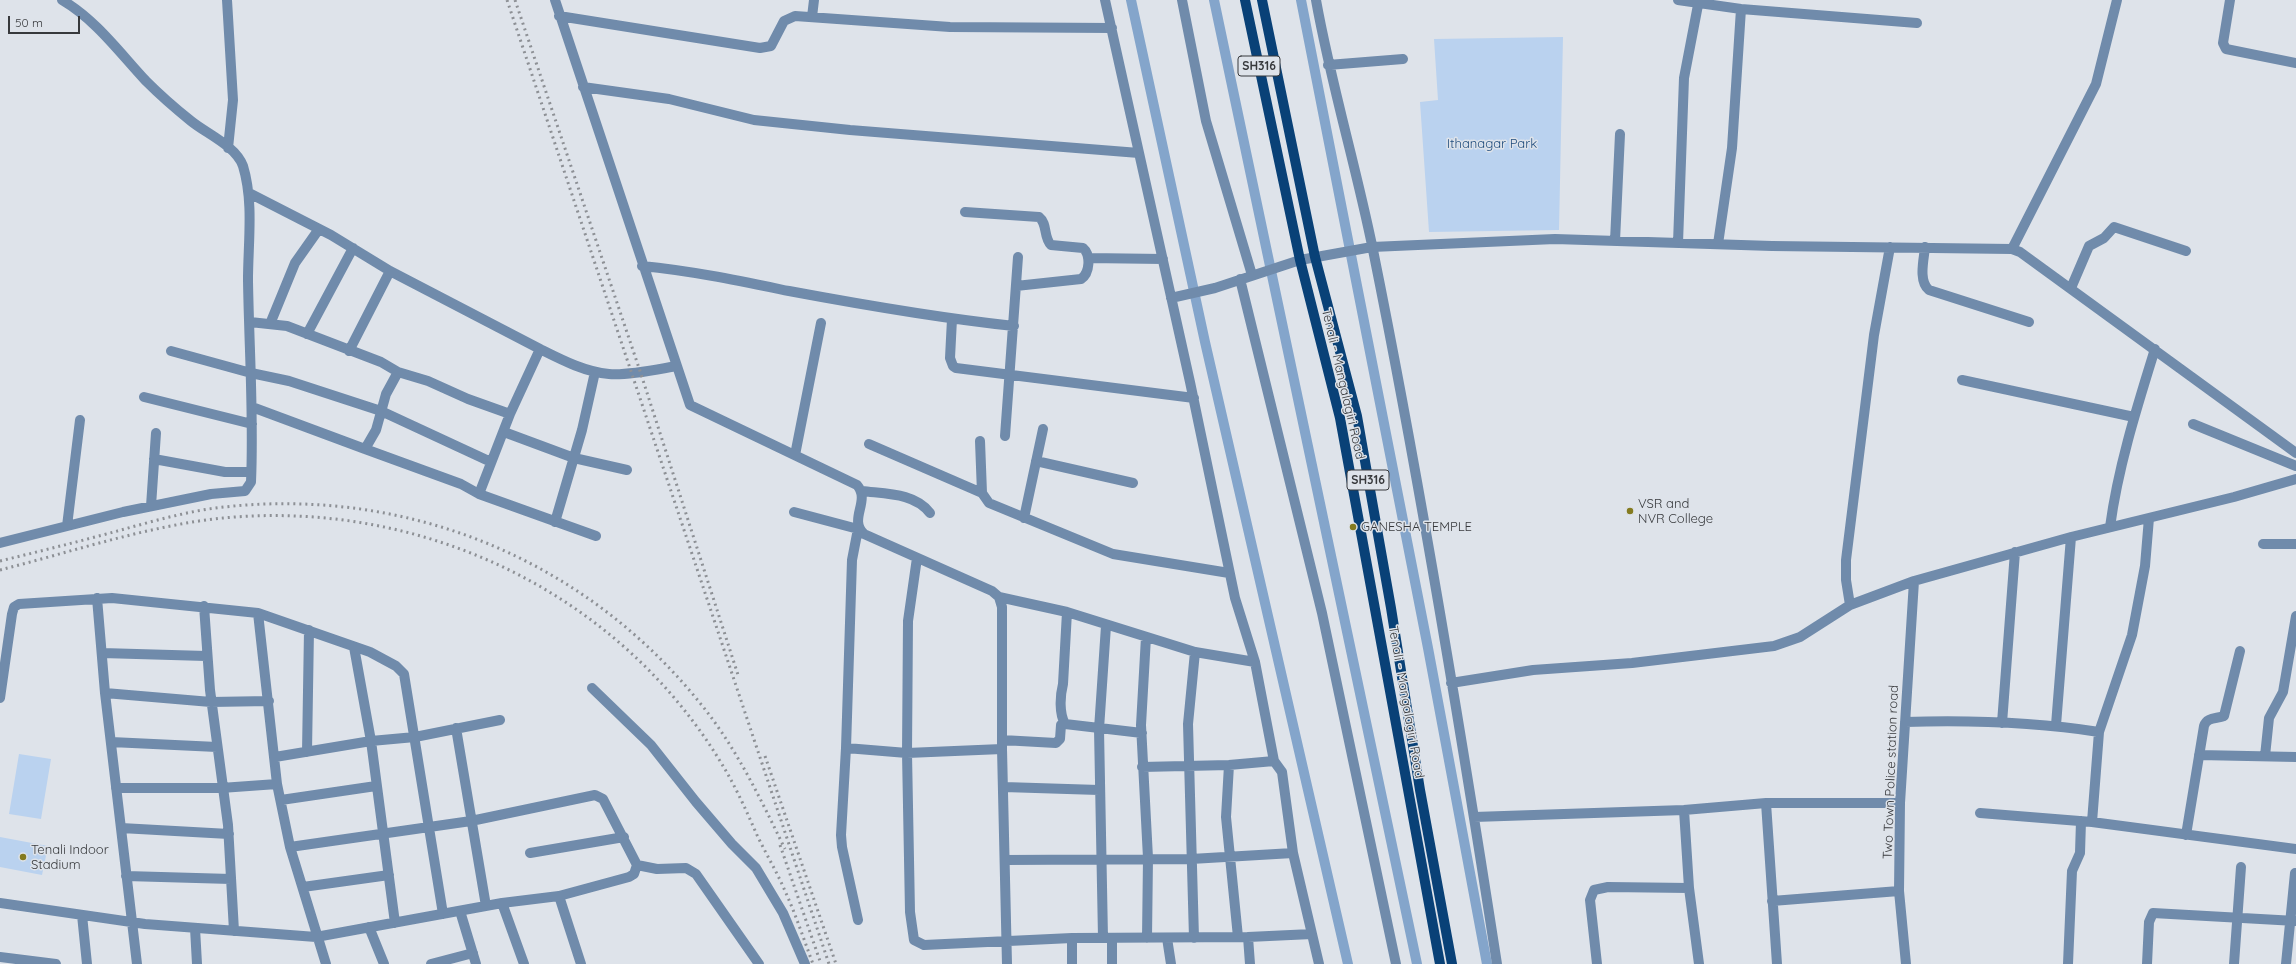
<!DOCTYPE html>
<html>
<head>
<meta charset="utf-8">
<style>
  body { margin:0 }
  #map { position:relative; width:2296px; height:964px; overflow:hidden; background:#dee3ea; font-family:Quicksand,sans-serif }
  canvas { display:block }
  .scale { position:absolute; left:8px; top:16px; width:72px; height:18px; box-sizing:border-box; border:2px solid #37393c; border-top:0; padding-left:5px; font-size:12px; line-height:14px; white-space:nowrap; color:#37393c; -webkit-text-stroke:3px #dee3ea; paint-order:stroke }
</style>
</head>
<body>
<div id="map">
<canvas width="2296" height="964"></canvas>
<div class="scale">50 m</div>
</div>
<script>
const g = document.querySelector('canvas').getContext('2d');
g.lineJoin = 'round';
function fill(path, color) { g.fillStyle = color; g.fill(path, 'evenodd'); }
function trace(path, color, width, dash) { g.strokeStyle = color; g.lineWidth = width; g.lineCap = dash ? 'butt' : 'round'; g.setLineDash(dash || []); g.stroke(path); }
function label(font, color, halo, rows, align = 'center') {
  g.font = font + ' Quicksand,sans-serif'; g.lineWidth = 3; g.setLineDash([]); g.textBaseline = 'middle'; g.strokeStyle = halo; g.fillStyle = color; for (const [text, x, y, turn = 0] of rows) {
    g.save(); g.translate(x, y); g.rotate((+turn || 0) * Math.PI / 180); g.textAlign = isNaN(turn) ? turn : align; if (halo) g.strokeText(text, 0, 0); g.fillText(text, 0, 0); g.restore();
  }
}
fill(new Path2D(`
  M1563 37 1559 230 1429 232 1420 102 1438 100 1434 39Z
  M19 754 51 759 41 819 9 814Z
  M0 837 48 846 42 875 0 867Z`), '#bad2ef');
trace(new Path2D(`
  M1131 0 1205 342 1348 964
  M1214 0 1417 964
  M1301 0 1428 648 1487 964`), '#84a5cb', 10);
trace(new Path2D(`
  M227 0 233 100 228 148
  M555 0 690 405 857 485C871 501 848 519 864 534L992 591 999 597 1002 607V749L1007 964
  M1105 0 1190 382 1235 598 1255 662 1274 761 1282 772 1293 853 1319 964
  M1182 0 1206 121 1252 275
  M1316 0C1331 84 1356 166 1373 250 1421 487 1460 725 1497 964
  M1678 0 1741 9 1917 23
  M2230 0 2223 43 2226 49 2296 63
  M559 16 760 48 771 46 784 21 795 16 950 27 1112 28
  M812 17 814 0
  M1328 65 1403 59
  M583 87 669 99 754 120 850 130 1139 153
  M249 193 331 235 390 271 540 349
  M965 212 1039 217C1048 224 1043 237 1051 245L1083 248C1091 255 1090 273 1081 279L1016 286
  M1615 241 1620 134
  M1678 243 1684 78 1698 5
  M1718 244 1732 148 1741 9
  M1925 247C1924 259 1918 281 1929 290L2029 322
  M2012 249 2096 84 2117 0
  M1088 258 1163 259
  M642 266C693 271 740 281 789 291 864 305 938 318 1014 326
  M1240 279 1322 613 1396 964
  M2071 288 2089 246 2104 238 2114 227 2186 251
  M1171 298 1215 288 1300 260 1372 247 1555 239 1772 246 2012 249 2020 252 2296 453
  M952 319 950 358 953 366 956 368 1194 398
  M250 322 287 326 381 362 398 372 428 381 468 399 510 414 540 349C562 360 585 372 609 374 627 376 659 369 677 366
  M270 324 295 263 319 229
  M307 334 353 248
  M171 351 251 373 289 381 381 411 491 462
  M349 351 390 271
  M398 372 386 394 376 430 365 449 461 484 479 494 510 414
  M1962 380 2134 417
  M144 397 252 424
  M252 407 365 449
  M2193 424 2296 466
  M504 432 574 458 627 470
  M1005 436 1018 257
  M980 441 982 493 989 503 1113 554 1229 573
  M869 444 982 493
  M795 455 821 323
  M154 459 225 472H251
  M1036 461 1133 483
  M862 491C886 494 915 493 930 513
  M479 494 596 536
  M151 506 156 433
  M794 512 858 529 852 560 846 748 841 835 842 847 858 920
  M1024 518 1043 429
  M555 522 582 430 595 372
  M67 526 80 420
  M2110 527C2118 467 2137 407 2155 349
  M0 543 123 512 211 494 245 491 251 482C254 415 249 347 248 280 248 243 254 202 243 166 236 146 207 134 191 121 176 109 160 95 146 81 119 52 96 20 62 0
  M2263 544H2296
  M917 558 908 621 907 753 910 912 914 940 924 945 1072 938 1248 937 1312 934
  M999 597 1067 612 1195 652 1255 662
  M97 598 105 693 137 964
  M1850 605 1846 580V560L1874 335 1890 247
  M204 606 210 690 228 825 234 931
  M258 613 370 652 396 666 404 674 443 914
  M1146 637 1141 725 1148 858 1147 938
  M354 647 371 741 395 923
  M102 653 206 656
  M1451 683 1533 670 1632 663 1774 646 1800 637 1850 605 1914 581 2071 537 2234 497 2296 479
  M592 688 651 745 696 802 732 844 756 868 783 913 805 964
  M105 693 211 702 269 701
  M0 698 12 614 14 607 19 604 112 598 258 613 277 784 290 847 326 964
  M1905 722C1970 720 2035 722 2099 732
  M2002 723 2015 552
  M1065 724C1059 713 1060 696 1063 684L1067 612
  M2056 725 2071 537
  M456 728 486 906
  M1002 740 1056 743 1060 739 1061 725 1065 724 1142 733
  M111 742 217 747
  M846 748 907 753 1002 749
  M307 752 309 630
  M2199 755 2296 757
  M2265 756 2269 718 2283 692 2296 616
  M275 757 371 741 415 737 500 720
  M1229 765 1226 817 1238 937
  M1142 767 1229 765 1274 761
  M1004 787 1099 790
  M116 788H221L277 784
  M281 800 376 786
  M1766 803 1777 964
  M1684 810 1689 888 1699 964
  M1980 813 2092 822 2296 849
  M1474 817 1684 810 1766 803H1900
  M2092 822 2099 732 2132 635 2145 566 2149 518
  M121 828 229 834
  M2186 835 2204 726C2207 717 2216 719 2224 716L2240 651
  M530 853 624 837
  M1005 860 1191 859 1293 853
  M637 865 657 869 686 868 696 874 759 964
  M126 876 231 879
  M303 887 389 875
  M559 896 581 964
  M1772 901 1899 891
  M0 903 145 924 316 937 502 903 559 896 629 877 634 874 637 865 603 799 595 795 471 821 290 847
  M502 903 524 964
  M460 911 476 964
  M82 915 87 964
  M369 927 384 964
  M195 928 197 964
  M1248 937 1250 964
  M1072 938V964
  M1103 938 1099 729 1106 626
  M1112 938V964
  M1167 938 1171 964
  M1194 938 1188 724 1195 652
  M0 957 56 964
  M431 964 473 953
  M1597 964 1590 900 1594 890 1608 887 1689 888
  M1906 964 1899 891 1900 803 1914 581
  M2068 964 2072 871 2080 853 2081 821
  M2147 964 2149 922 2153 913 2296 921
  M2234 964 2241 867
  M2286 964 2295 873`), '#708bab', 10);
trace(new Path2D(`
  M1245 0 1300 260 1340 418 1440 964
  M1262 0 1315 257 1357 416 1391 608 1420 790 1452 964`), '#094177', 10);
trace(new Path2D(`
  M507 0 829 964
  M515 0 640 371 739 678
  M0 561C37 552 73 543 110 533 147 523 186 511 224 507 408 487 584 559 700 703 736 747 760 798 785 849
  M0 570C71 552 151 525 223 518 420 499 616 591 720 761 735 785 746 810 757 835 766 854 777 872 785 891 796 915 804 940 813 964
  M765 756 836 964
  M780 845 821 964`), '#8d9095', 3, [2, 4]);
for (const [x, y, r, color] of [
  [1630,511,4,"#847b20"],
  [1353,527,4,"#847b20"],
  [23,857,4,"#847b20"]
]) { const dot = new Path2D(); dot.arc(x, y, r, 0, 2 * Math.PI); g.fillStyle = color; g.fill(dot); trace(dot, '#dee3ea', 1.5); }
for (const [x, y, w] of [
  [1259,66,42],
  [1368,480,42]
]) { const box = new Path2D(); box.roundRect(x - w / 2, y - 10, w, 20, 3); g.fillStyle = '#dee3ea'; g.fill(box); trace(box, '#37393c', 1); }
label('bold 12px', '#37393c', null, [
  ["SH316",1259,66],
  ["SH316",1368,480]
]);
label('13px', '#1e4b7c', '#dee3ea', [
  ["Ithanagar Park",1492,144]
]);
label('13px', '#37393c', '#dee3ea', [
  ["Tenali - Mangalagiri Road",1343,384,77],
  ["Tenali - Mangalagiri Road",1406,702,80],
  ["Two Town Police station road",1891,772,-88]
]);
label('13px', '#37393c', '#dee3ea', [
  ["VSR and",1638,504],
  ["NVR College",1638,519],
  ["GANESHA TEMPLE",1361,527],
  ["Tenali Indoor",31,850],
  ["Stadium",31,865]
], 'left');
</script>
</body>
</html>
